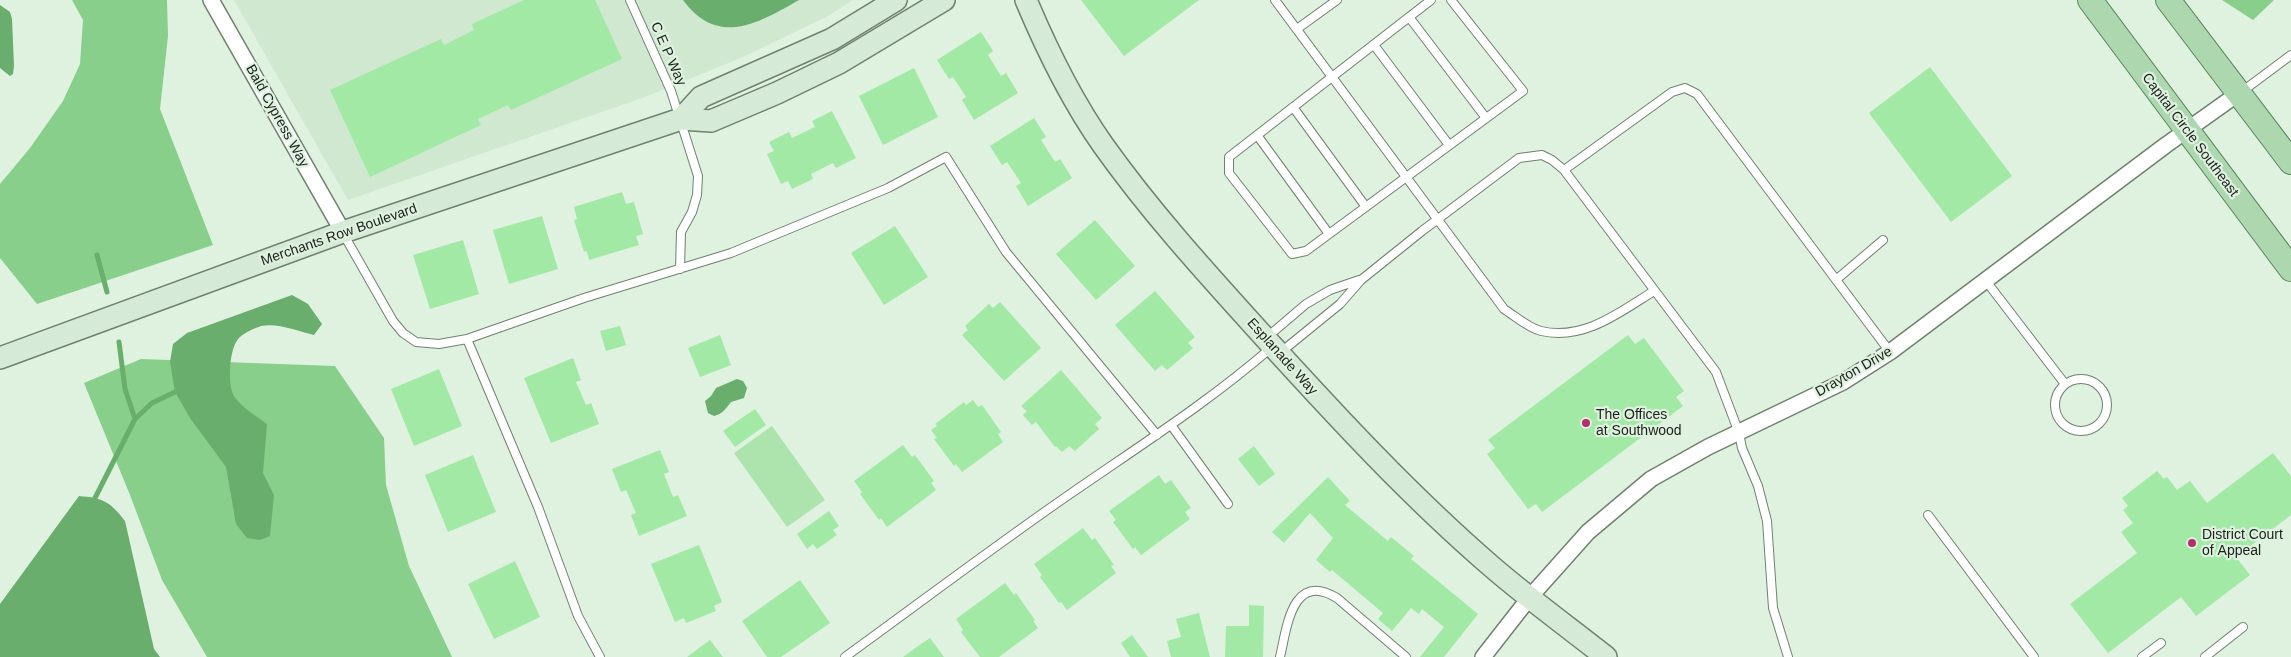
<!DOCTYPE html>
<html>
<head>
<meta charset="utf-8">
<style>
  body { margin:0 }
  canvas { display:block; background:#dff1df }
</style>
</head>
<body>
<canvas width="2291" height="657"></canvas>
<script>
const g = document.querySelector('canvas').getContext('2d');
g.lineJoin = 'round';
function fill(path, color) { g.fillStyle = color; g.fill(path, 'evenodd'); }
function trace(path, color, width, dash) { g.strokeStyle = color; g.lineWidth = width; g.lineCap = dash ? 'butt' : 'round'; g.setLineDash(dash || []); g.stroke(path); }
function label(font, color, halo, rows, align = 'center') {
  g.font = font + ' Arial,sans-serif'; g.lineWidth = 4.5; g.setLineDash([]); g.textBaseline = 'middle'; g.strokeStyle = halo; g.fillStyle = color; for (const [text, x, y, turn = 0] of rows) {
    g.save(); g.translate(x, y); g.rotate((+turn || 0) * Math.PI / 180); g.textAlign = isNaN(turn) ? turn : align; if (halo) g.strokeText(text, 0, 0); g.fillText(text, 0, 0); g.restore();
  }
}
fill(new Path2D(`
  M234 0H853L828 16 743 57 645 97 348 200Z`), '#d0e8d0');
fill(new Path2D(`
  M772 426 825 500 787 527 734 453Z`), '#ade4ae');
fill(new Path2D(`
  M72 0H167L168 36 160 109 213 245 37 304 0 258V184L30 148 63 101 80 64 83 20Z
  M2222 0H2274L2253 20Z
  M141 359 335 366 384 438 386 485 409 566 452 657H207L162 580 130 495 84 383Z`), '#89cf8c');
fill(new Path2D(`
  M683 0H799C757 24 718 47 683 0Z
  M0 5 10 12 12 19 14 66 13 74 10 76 0 68Z
  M292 295 308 304 322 324 314 335C296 331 279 323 261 326 255 328 244 333 240 337 229 346 227 384 234 396 242 408 255 415 267 424L263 473 274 495 270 536 260 540 247 538 236 524 226 467 190 418 175 392 170 362 173 344 187 333Z
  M737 379 743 381 747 388 744 398 731 402C726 408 723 414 714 416L708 413 705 401 711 396 716 388Z
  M79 496C102 498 110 501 125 521L154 649 160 657H0V604Z`), '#69ae6d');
trace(new Path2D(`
  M97 255 107 292
  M119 342 125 389 135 419
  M95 498 135 419 152 403 175 392`), '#69ae6d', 5);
fill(new Path2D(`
  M524 0H595L622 59 511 110 508 105 478 119 481 125 370 177 330 90 441 39 444 45 474 30 472 24Z
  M1081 0H1199L1124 56Z
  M981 32 993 51 988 55 1001 76 1006 73 1018 93 974 120 962 100 966 97 953 77 949 79 937 60Z
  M1930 67 2012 176 1951 222 1869 113Z
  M914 68 938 117 883 145 859 96Z
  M832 111 856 158 836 168 833 163 811 174 813 179 792 189 788 181 781 184 767 154 774 151 769 142 789 132 792 138 815 127 812 121Z
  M1034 118 1046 137 1041 140 1055 162 1060 159 1072 178 1028 206 1016 186 1021 183 1007 162 1002 165 990 146Z
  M622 192 626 204 634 202 643 234 636 236 639 245 589 260 587 251 584 252 574 220 577 219 574 207Z
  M542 216 558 269 509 284 493 230Z
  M1095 220 1135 266 1096 300 1056 254Z
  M895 226 928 277 884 305 851 253Z
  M463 240 479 294 430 309 413 255Z
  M1155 291 1195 337 1188 343 1193 348 1167 370 1162 365 1155 371 1115 325Z
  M1000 302 1041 348 1004 381 962 335 968 330 965 326 989 304 993 308Z
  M620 326 626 345 606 351 600 331Z
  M720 335 731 365 700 377 688 348Z
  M1628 335 1635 344 1644 338 1684 391 1676 397 1683 406 1542 512 1536 504 1528 509 1487 454 1495 448 1488 440Z
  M573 358 581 380 576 382 586 405 591 403 599 424 551 443 524 378Z
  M439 369 462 426 414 446 391 389Z
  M1061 370 1102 418 1095 424 1099 429 1075 451 1069 446 1062 452 1056 446 1055 447 1036 422 1032 425 1023 415 1027 411 1021 406Z
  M973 400 978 407 982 405 1001 432 998 434 1003 442 962 472 956 464 954 466 934 439 937 438 931 430 937 426 935 424 964 402 966 405Z
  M755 409 766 425 735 447 723 431Z
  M903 445 912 457 915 455 934 481 931 483 936 490 887 527 881 518 879 520 860 494 862 492 854 481Z
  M1254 446 1275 474 1259 486 1238 459Z
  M660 450 669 472 664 474 673 497 678 495 687 516 639 536 631 515 636 513 626 490 621 492 612 469Z
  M2273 453 2291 476V515L2236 557 2250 575 2196 616 2181 597 2108 653 2070 604 2137 553 2121 532 2133 523 2123 510 2128 506 2122 498 2157 471 2164 479 2167 477 2177 490 2190 481 2207 503Z
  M473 455 496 512 448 532 425 475Z
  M1159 475 1165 484 1171 480 1191 508 1185 512 1190 519 1141 555 1135 547 1133 549 1113 522 1116 520 1109 511Z
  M1328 477 1350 501 1345 505 1388 541 1391 537 1414 556 1411 559 1478 614 1444 657H1420L1444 627 1422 609 1419 614 1411 608 1392 631 1378 619 1383 613 1332 570 1330 572 1316 560 1333 538 1310 513 1284 543 1272 532Z
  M829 511 839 526 833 530 837 535 817 549 813 544 807 549 797 534Z
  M1083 528 1092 540 1095 538 1114 565 1111 566 1116 573 1067 610 1061 602 1059 603 1040 577 1042 575 1034 564Z
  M699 545 722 602 714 606 716 611 686 623 684 618 675 622 651 564Z
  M515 561 540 617 494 639 468 584Z
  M800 580 830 623 781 657H767L742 621Z
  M1005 583 1014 595 1016 593 1035 620 1033 621 1038 628 999 657H980L961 632 963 630 956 619Z
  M1249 605 1264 606 1263 657H1225L1226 626H1249Z
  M1199 613 1210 657H1171L1167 641 1181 637 1176 619Z
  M1132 635 1148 657H1130L1121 643Z
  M930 638 944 657H903L921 644Z
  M710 640 723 657H687Z`), '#a1e9a4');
const lane = new Path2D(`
  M630 0 671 91 698 176 697 195 692 212 681 232 680 269
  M1275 0 1504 309C1515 316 1528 328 1541 331 1584 341 1620 312 1654 291
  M1431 0 1229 157V173L1292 254 1306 251 1523 91 1451 0
  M1409 17 1486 118
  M1297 29 1337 0
  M1374 45 1449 145
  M2240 93 2291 55
  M1293 107 1366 207
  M1257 135 1329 234
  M1564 170 1672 92 1685 88 1697 94 1890 352
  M344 235 393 321 403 333 416 342 439 344 467 339 584 298 731 253 888 188 946 157 1006 252 1157 435
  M1837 279 1883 240
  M1986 281 2065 384
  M1266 338 1306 304 1330 290 1359 280
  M467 339 538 507 578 616 600 657
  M1281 352 1340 304 1361 280 1422 231 1519 158 1542 155 1552 160 1564 170 1716 372 1739 433 1742 448 1758 486 1767 521 1773 608 1788 657
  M2055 405a26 26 0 1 1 52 0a26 26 0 1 1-52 0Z
  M1171 425 1228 504
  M1928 515 2034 657
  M845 657C921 602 996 545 1073 492 1141 445 1210 401 1272 347
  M1280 657C1287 627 1292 571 1337 598L1406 657
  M2142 657 2161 643
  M2205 657 2243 627`);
const street = new Path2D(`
  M211 0 343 232
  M1483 657 1530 597 1588 532 1651 479 1708 447 1843 382 1890 352 2166 145 2239 93`);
const secondary = new Path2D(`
  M1026 0C1047 50 1072 101 1103 145 1152 214 1209 276 1266 339 1338 418 1410 496 1491 566 1528 598 1568 627 1606 657
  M681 119 701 97 832 39 896 0
  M0 358 343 232 681 119 711 121 777 93 839 63 944 0`);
const primary = new Path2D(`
  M2090 0 2291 269
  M2168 0 2291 162`);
trace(lane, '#708170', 10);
trace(street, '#708170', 18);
trace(secondary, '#708170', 24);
trace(primary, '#568658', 26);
trace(lane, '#fff', 8);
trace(street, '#fff', 15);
trace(secondary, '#d6ebd7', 21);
trace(primary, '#add7af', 24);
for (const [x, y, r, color] of [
  [1586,423,5,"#b42d6f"],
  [2192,543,5,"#b42d6f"]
]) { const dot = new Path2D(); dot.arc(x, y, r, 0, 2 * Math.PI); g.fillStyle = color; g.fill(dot); trace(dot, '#dff1df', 2); }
label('14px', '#1a201a', '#dff1df', [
  ["C E P Way",668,54,66],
  ["Bald Cypress Way",277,116,61],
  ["Capital Circle Southeast",2190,135,53],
  ["Merchants Row Boulevard",339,235,-19],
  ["Esplanade Way",1282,357,48],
  ["Drayton Drive",1854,372,-30]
]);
label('14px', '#1a201a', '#dff1df', [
  ["The Offices",1596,415],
  ["at Southwood",1596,431],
  ["District Court",2202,535],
  ["of Appeal",2202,551]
], 'left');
</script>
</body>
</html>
